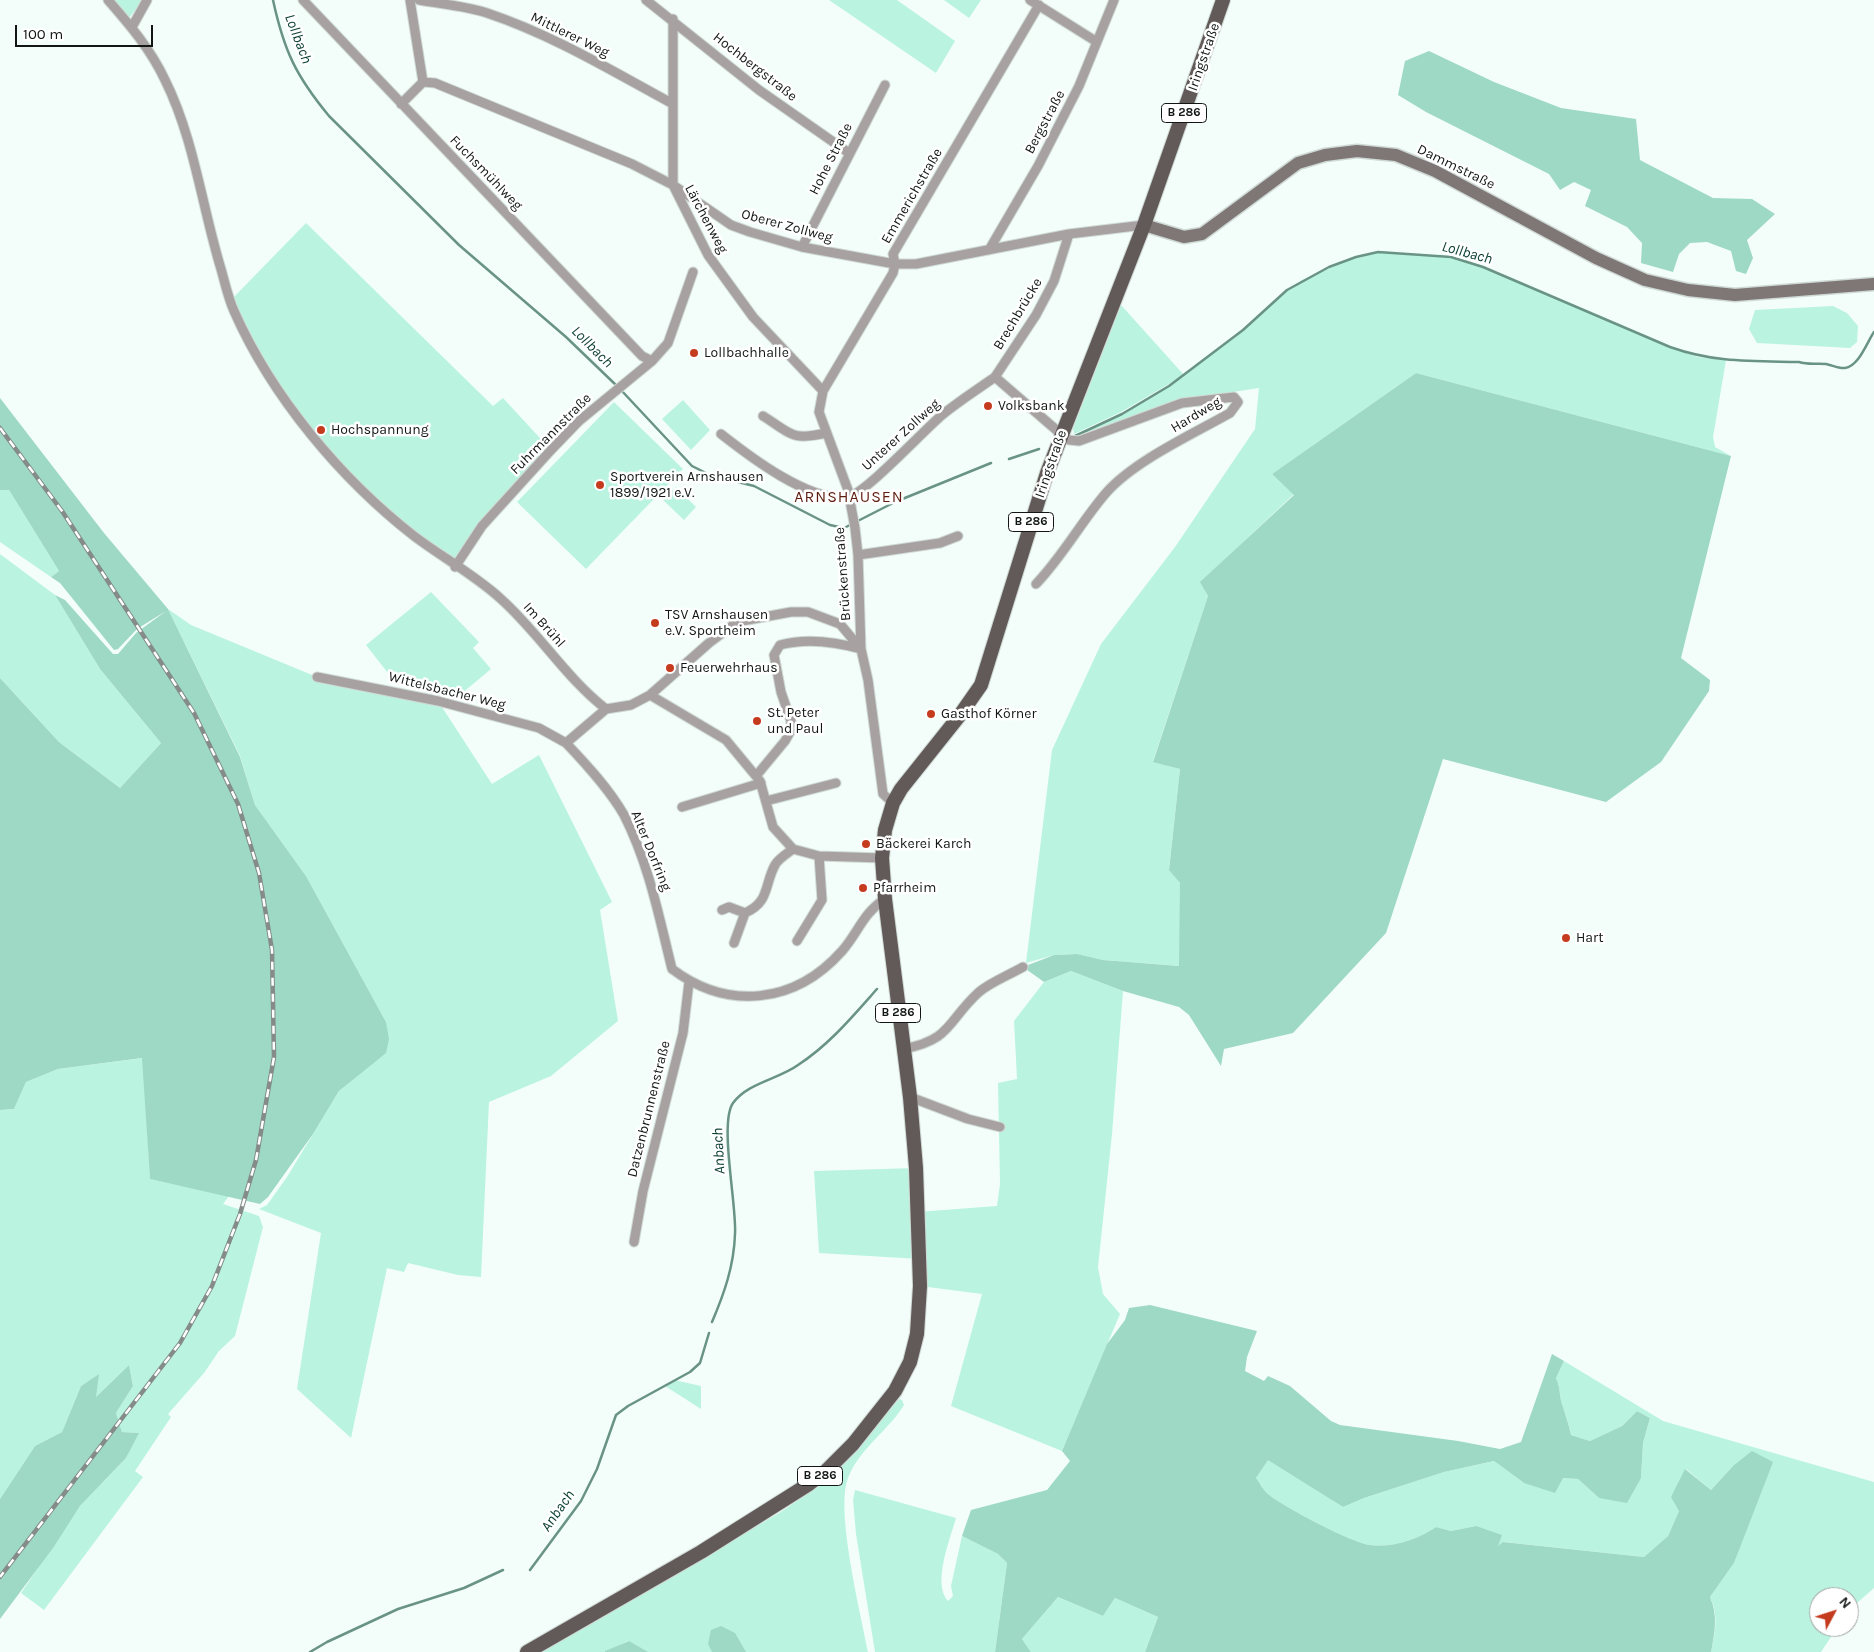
<!DOCTYPE html>
<html>
<head>
<meta charset="utf-8">
<style>
  body { margin:0 }
  #map { position:relative; width:1874px; height:1652px; overflow:hidden; background:#f3fefa; font-family:Karla,sans-serif }
  canvas { display:block }
  .north { position:absolute; left:1809px; top:1587px; width:50px; height:50px; box-sizing:border-box; background:#fff; border:1px solid #a0a2a1; border-radius:50%; rotate:50deg; font-size:14px; font-weight:700; line-height:20px; text-align:center; color:#121614 }
  .north::after { content:''; display:block; margin:auto; width:18px; height:22px; background:#c53b1e; clip-path:polygon(50% 0,100% 100%,50% 72%,0 100%) }
  .scale { position:absolute; left:15px; top:25px; width:138px; height:22px; box-sizing:border-box; border:2px solid #121614; border-top:0; padding-left:6px; font-size:15px; line-height:18px; white-space:nowrap; color:#121614; -webkit-text-stroke:4px #fff; paint-order:stroke }
</style>
</head>
<body>
<div id="map">
<canvas width="1874" height="1652"></canvas>
<div class="north">N</div>
<div class="scale">100 m</div>
</div>
<script>
const g = document.querySelector('canvas').getContext('2d');
g.lineJoin = 'round';
function fill(path, color) { g.fillStyle = color; g.fill(path, 'evenodd'); }
function trace(path, color, width, dash) { g.strokeStyle = color; g.lineWidth = width; g.lineCap = dash ? 'butt' : 'round'; g.setLineDash(dash || []); g.stroke(path); }
function label(font, color, halo, rows, align = 'center') {
  g.font = font + ' Karla,sans-serif'; g.lineWidth = 5; g.setLineDash([]); g.textBaseline = 'middle'; g.strokeStyle = halo; g.fillStyle = color; for (const [text, x, y, turn = 0] of rows) {
    g.save(); g.translate(x, y); g.rotate((+turn || 0) * Math.PI / 180); g.textAlign = isNaN(turn) ? turn : align; if (halo) g.strokeText(text, 0, 0); g.fillText(text, 0, 0); g.restore();
  }
}
fill(new Path2D(`
  M112 0H143L129 18Z
  M829 0H897L955 41 936 73Z
  M944 0H981L969 18Z
  M306 223 493 406 503 398 551 450 502 505 455 567 343 472 271 381 230 301Z
  M1378 252 1451 257 1483 267 1670 347 1698 357 1726 360 1713 437 1715 447 1731 456 1416 373 1272 474 1294 494 1201 582 1208 596 1153 761 1180 769 1169 869 1180 883V966L1103 960 1076 954 1054 955 1026 963 1052 750 1101 644 1175 547 1255 429 1259 388 1181 400 1075 436C1111 419 1149 402 1181 377L1121 412 1074 434 1073 428 1121 305 1184 375 1243 330 1287 290 1302 280 1356 257Z
  M1833 306 1847 313 1858 326 1857 342 1850 348 1757 343 1749 329 1755 310Z
  M683 400 710 430 691 450 662 419Z
  M614 402 683 469 586 569 517 502Z
  M676 487 696 507 684 520 663 500Z
  M0 490H9L59 571 51 577 0 542Z
  M0 554 55 595 100 669 161 743 120 788 59 742 0 678Z
  M431 592 479 642 473 648 491 669 455 699 425 692 414 677 405 682 397 674 391 677 366 645Z
  M168 609 191 625 317 677 438 701 492 784 539 755 612 902 600 910 618 1021 551 1076 489 1102 481 1277 458 1275 408 1263 404 1272 387 1268 351 1438 297 1389 321 1233 259 1209 267 1205 287 1177 339 1091 358 1075 386 1022 306 876 255 805 240 756Z
  M1071 971 1123 991 1112 1134 1098 1267 1103 1294 1120 1314 1062 1451 951 1406 982 1294 920 1286 919 1259 819 1253 814 1171 916 1168 917 1212 997 1206 1000 1184 998 1083 1017 1079 1014 1021 1044 982Z
  M143 1058 150 1179 229 1196 223 1204 259 1216 263 1227 235 1336 219 1351 204 1373 168 1414 171 1417 135 1471 143 1477 44 1610 21 1593 80 1506 126 1458 138 1433 122 1432 116 1413 133 1386 129 1365 95 1398 98 1375 81 1386 62 1432 35 1446 0 1499V1110L14 1109 26 1082 58 1069Z
  M1564 1361 1663 1421 1874 1482V1588L1849 1610V1597H1819V1627L1837 1628 1821 1652H1711C1715 1633 1719 1615 1710 1597L1734 1563 1755 1504 1733 1466 1711 1490 1686 1469 1679 1511 1668 1536 1644 1557 1504 1542 1497 1547 1476 1526 1451 1531 1436 1527C1419 1539 1392 1548 1370 1545 1352 1543 1282 1506 1268 1494 1263 1490 1260 1483 1256 1478L1268 1459 1343 1507 1364 1498 1444 1472 1494 1461 1524 1483 1563 1478 1578 1479 1599 1498 1641 1478 1643 1443 1650 1418 1637 1411 1622 1426 1590 1441 1571 1435C1569 1424 1566 1417 1563 1407 1559 1397 1561 1389 1556 1378Z
  M674 1380 701 1386V1409L665 1386Z
  M899 1399 902 1400 904 1405C888 1431 859 1449 848 1478 835 1511 861 1614 868 1652H647L628 1641 605 1652H539L781 1512 804 1496 851 1454Z
  M855 1490 956 1518C950 1539 932 1584 948 1601L953 1596 951 1586 962 1536 998 1554 1007 1563 995 1652H875L856 1534 853 1500Z
  M1058 1597 1103 1616 1115 1598 1158 1617 1145 1652H1031L1022 1639Z`), '#baf4e0');
fill(new Path2D(`
  M1429 51 1494 82 1561 108 1636 119 1640 160 1713 198 1752 199 1775 214 1747 240 1753 258 1746 274 1736 271 1731 251 1707 242 1690 243 1679 254 1673 272 1641 263 1642 243 1627 227 1585 206 1591 190 1574 182 1560 190 1549 174 1426 112 1398 95 1405 61Z
  M1416 373 1731 456 1681 658 1710 680 1709 691 1661 762 1606 802 1443 759 1386 933 1293 1033 1224 1049 1221 1066 1189 1015 1179 1007 1123 991 1071 971 1044 982 1023 967 1054 955 1077 954 1103 960 1179 966 1180 883 1169 870 1180 769 1153 762 1208 596 1200 582 1294 495 1272 474Z
  M0 398 104 533 168 609 240 757 255 805 306 876 386 1022 389 1039 386 1053 339 1091 313 1134 268 1197 260 1204 150 1179 142 1058 58 1069 26 1082 14 1109 0 1110V678L59 742 120 788 161 743 100 669 55 595 65 600 113 654H118L136 633 166 611 137 629 118 649 114 650 60 583 51 577 59 571 9 490H0Z
  M1150 1305 1257 1331 1247 1357 1245 1371 1264 1381 1268 1376 1290 1386 1331 1421 1340 1425 1458 1441 1500 1449 1521 1442 1552 1354 1564 1361 1556 1378C1561 1389 1559 1397 1563 1407 1566 1417 1569 1425 1571 1435L1590 1441 1622 1426 1637 1411 1650 1418 1643 1443 1641 1478 1627 1503 1599 1498 1578 1479 1563 1478 1555 1493 1524 1483 1494 1461 1444 1472 1364 1498 1343 1507 1268 1460 1256 1478C1260 1483 1263 1490 1268 1494 1282 1506 1352 1543 1370 1545 1392 1548 1419 1539 1436 1527L1451 1531 1476 1526 1502 1535 1498 1546 1503 1542 1644 1557 1668 1536 1679 1511 1671 1497 1685 1469 1711 1490 1733 1466 1752 1451 1773 1462 1734 1563 1710 1597C1718 1615 1715 1632 1711 1652H1145L1158 1617 1115 1598 1103 1616 1058 1597 1022 1639 1031 1652H995L1007 1563 998 1554 962 1536 971 1510 1047 1490 1070 1461 1062 1451 1107 1344 1125 1320 1129 1308Z
  M129 1365 133 1386 116 1413 122 1432 139 1433 126 1458 80 1506 53 1548 0 1619V1499L35 1446 62 1432 81 1386 99 1374 96 1397Z
  M721 1626 735 1633 746 1652H712L708 1644 711 1630Z
  M629 1641 648 1652H605V1651Z`), '#9ed9c5');
trace(new Path2D(`
  M273 0C284 51 296 76 329 116L459 245 566 337 617 386
  M621 390 692 466 710 475 754 486 830 525 844 528 895 502 991 463
  M1075 436 1122 414 1169 386 1243 330 1287 290 1329 267 1356 257 1378 252 1451 257 1483 267 1670 347C1715 363 1752 361 1799 362 1808 365 1816 363 1826 364 1832 365 1839 369 1845 368 1859 366 1867 342 1874 332
  M1009 459 1039 449
  M712 1322C724 1294 734 1266 735 1234 737 1206 719 1123 733 1103 747 1083 779 1079 798 1065 829 1045 853 1016 877 989
  M530 1570 581 1501 597 1469 616 1415 628 1406 690 1372 700 1363 709 1333
  M310 1652 327 1642 398 1609 464 1588 503 1570`), '#699384', 2.5);
const street = new Path2D(`
  M108 0C130 25 151 50 165 80 194 138 202 207 221 269 225 283 228 298 234 311 272 397 341 479 414 536 443 558 475 575 501 599 539 633 566 678 606 709
  M303 0 642 356 652 361
  M410 0 423 82
  M419 0C441 4 466 6 487 13 553 35 612 71 673 104
  M646 0 759 90 849 153
  M1030 0 1097 42
  M673 19V185L708 255 753 317 823 391
  M132 27 147 0
  M401 104 423 82 435 83 632 164 673 185 731 225 750 232 802 247 895 264H916L1069 234 1144 225
  M802 247 885 85
  M989 250 1038 166 1079 86 1114 0
  M995 377 1036 315 1054 281 1069 234
  M763 416C792 434 791 441 826 433
  M721 434C749 456 810 503 848 497 866 493 924 430 942 415 959 401 978 389 995 377L1061 434 1069 440 1079 441 1182 403 1234 397 1238 402 1230 413C1193 434 1134 461 1106 493 1081 522 1063 556 1036 584
  M858 555 940 543 958 536
  M455 567 482 526 551 450 579 421 652 361 668 343 693 272
  M317 677 438 701 539 728 566 743
  M650 695 726 740 760 781 773 827 793 849 819 856 882 858
  M756 776 785 741 790 732 791 721 781 692 774 655 780 645C806 638 836 642 861 649L858 555 855 528 848 490 819 412 823 391 893 273 895 264 893 254 1039 5
  M766 801 836 783
  M682 807 761 783
  M885 899C863 913 858 933 842 951 795 1004 728 1011 672 969 659 917 649 864 624 815 609 789 587 765 566 743L606 709 631 705 650 695 709 643 737 622 791 612H808L840 624 861 649 868 680 883 794 893 803
  M722 910 729 907 745 913
  M797 941 822 900 819 856
  M734 943 745 913C770 902 764 885 775 865 778 859 788 853 793 849
  M903 1049C952 1040 947 1021 979 992 991 982 1009 975 1023 967
  M910 1097 968 1119 1000 1127
  M634 1242 643 1191 683 1033 689 982`);
const secondary = new Path2D(`
  M1144 225 1184 237 1202 234 1298 163 1325 155 1357 151 1396 155 1435 171 1596 258 1645 280 1688 290 1735 295 1874 284`);
const primary = new Path2D(`
  M527 1652 701 1552 809 1484 826 1471 853 1444 895 1391 910 1362 917 1334 920 1286 916 1168 910 1097 885 899 882 858 885 830 893 803 901 789 960 715 981 685 1047 473 1144 225 1223 0`);
trace(street, '#cfd9d5', 11);
trace(secondary, '#cfd9d5', 15);
trace(primary, '#cfd9d5', 16);
trace(street, '#a7a2a1', 9);
trace(secondary, '#7e7776', 12);
trace(primary, '#625a58', 14);
const rail = new Path2D(`
  M0 428 62 511 194 713 238 804 259 873 272 950 274 1057 256 1160 240 1214 212 1286 180 1343 0 1577`);
trace(rail, '#848b88', 4.5);
trace(rail, '#fff', 2.5, [8]);
for (const [x, y, r, color] of [
  [694,353,5,"#c53b1e"],
  [988,406,5,"#c53b1e"],
  [321,430,5,"#c53b1e"],
  [600,485,5,"#c53b1e"],
  [655,623,5,"#c53b1e"],
  [670,668,5,"#c53b1e"],
  [931,714,5,"#c53b1e"],
  [757,721,5,"#c53b1e"],
  [866,844,5,"#c53b1e"],
  [863,888,5,"#c53b1e"],
  [1566,938,5,"#c53b1e"]
]) { const dot = new Path2D(); dot.arc(x, y, r, 0, 2 * Math.PI); g.fillStyle = color; g.fill(dot); trace(dot, '#fff', 2); }
for (const [x, y, w] of [
  [1184,113,45],
  [1031,522,45],
  [898,1013,45],
  [820,1476,45]
]) { const box = new Path2D(); box.roundRect(x - w / 2, y - 9.5, w, 19, 4); g.fillStyle = '#fff'; g.fill(box); trace(box, '#121614', 1); }
label('bold 12px', '#121614', null, [
  ["B 286",1184,113],
  ["B 286",1031,522],
  ["B 286",898,1013],
  ["B 286",820,1476]
]);
label('14px', '#121614', '#fff', [
  ["Mittlerer Weg",570,35,26],
  ["Iringstraße",1204,57,-71],
  ["Hochbergstraße",755,67,38],
  ["Bergstraße",1045,122,-62],
  ["Hohe Straße",831,159,-63],
  ["Dammstraße",1456,167,26],
  ["Fuchsmühlweg",486,173,46],
  ["Emmerichstraße",912,196,-60],
  ["Lärchenweg",706,219,62],
  ["Oberer Zollweg",787,226,15],
  ["Brechbrücke",1018,314,-59],
  ["Hardweg",1196,415,-31],
  ["Fuhrmannstraße",551,434,-45],
  ["Unterer Zollweg",901,435,-42],
  ["Iringstraße",1051,464,-71],
  ["Brückenstraße",843,574,-94],
  ["Im Brühl",544,625,48],
  ["Wittelsbacher Weg",447,691,14],
  ["Alter Dorfring",651,851,68],
  ["Datzenbrunnenstraße",649,1109,-76]
]);
label('14px', '#121614', '#fff', [
  ["Lollbachhalle",704,353],
  ["Volksbank",998,406],
  ["Hochspannung",331,430],
  ["Sportverein Arnshausen",610,477],
  ["1899/1921 e.V.",610,493],
  ["TSV Arnshausen",665,615],
  ["e.V. Sportheim",665,631],
  ["Feuerwehrhaus",680,668],
  ["St. Peter",767,713],
  ["und Paul",767,729],
  ["Gasthof Körner",941,714],
  ["Bäckerei Karch",876,844],
  ["Pfarrheim",873,888],
  ["Hart",1576,938]
], 'left');
label('italic 15px', '#0a3e31', '#fff', [
  ["Lollbach",298,39,69],
  ["Lollbach",1467,253,15],
  ["Lollbach",592,347,45],
  ["Anbach",719,1151,-93],
  ["Anbach",558,1511,-55]
]);
g.letterSpacing = '1px';
label('16px', '#5e1c0e', '#fff', [
  ["ARNSHAUSEN",849,497]
]);
g.letterSpacing = '0px';
</script>
</body>
</html>
